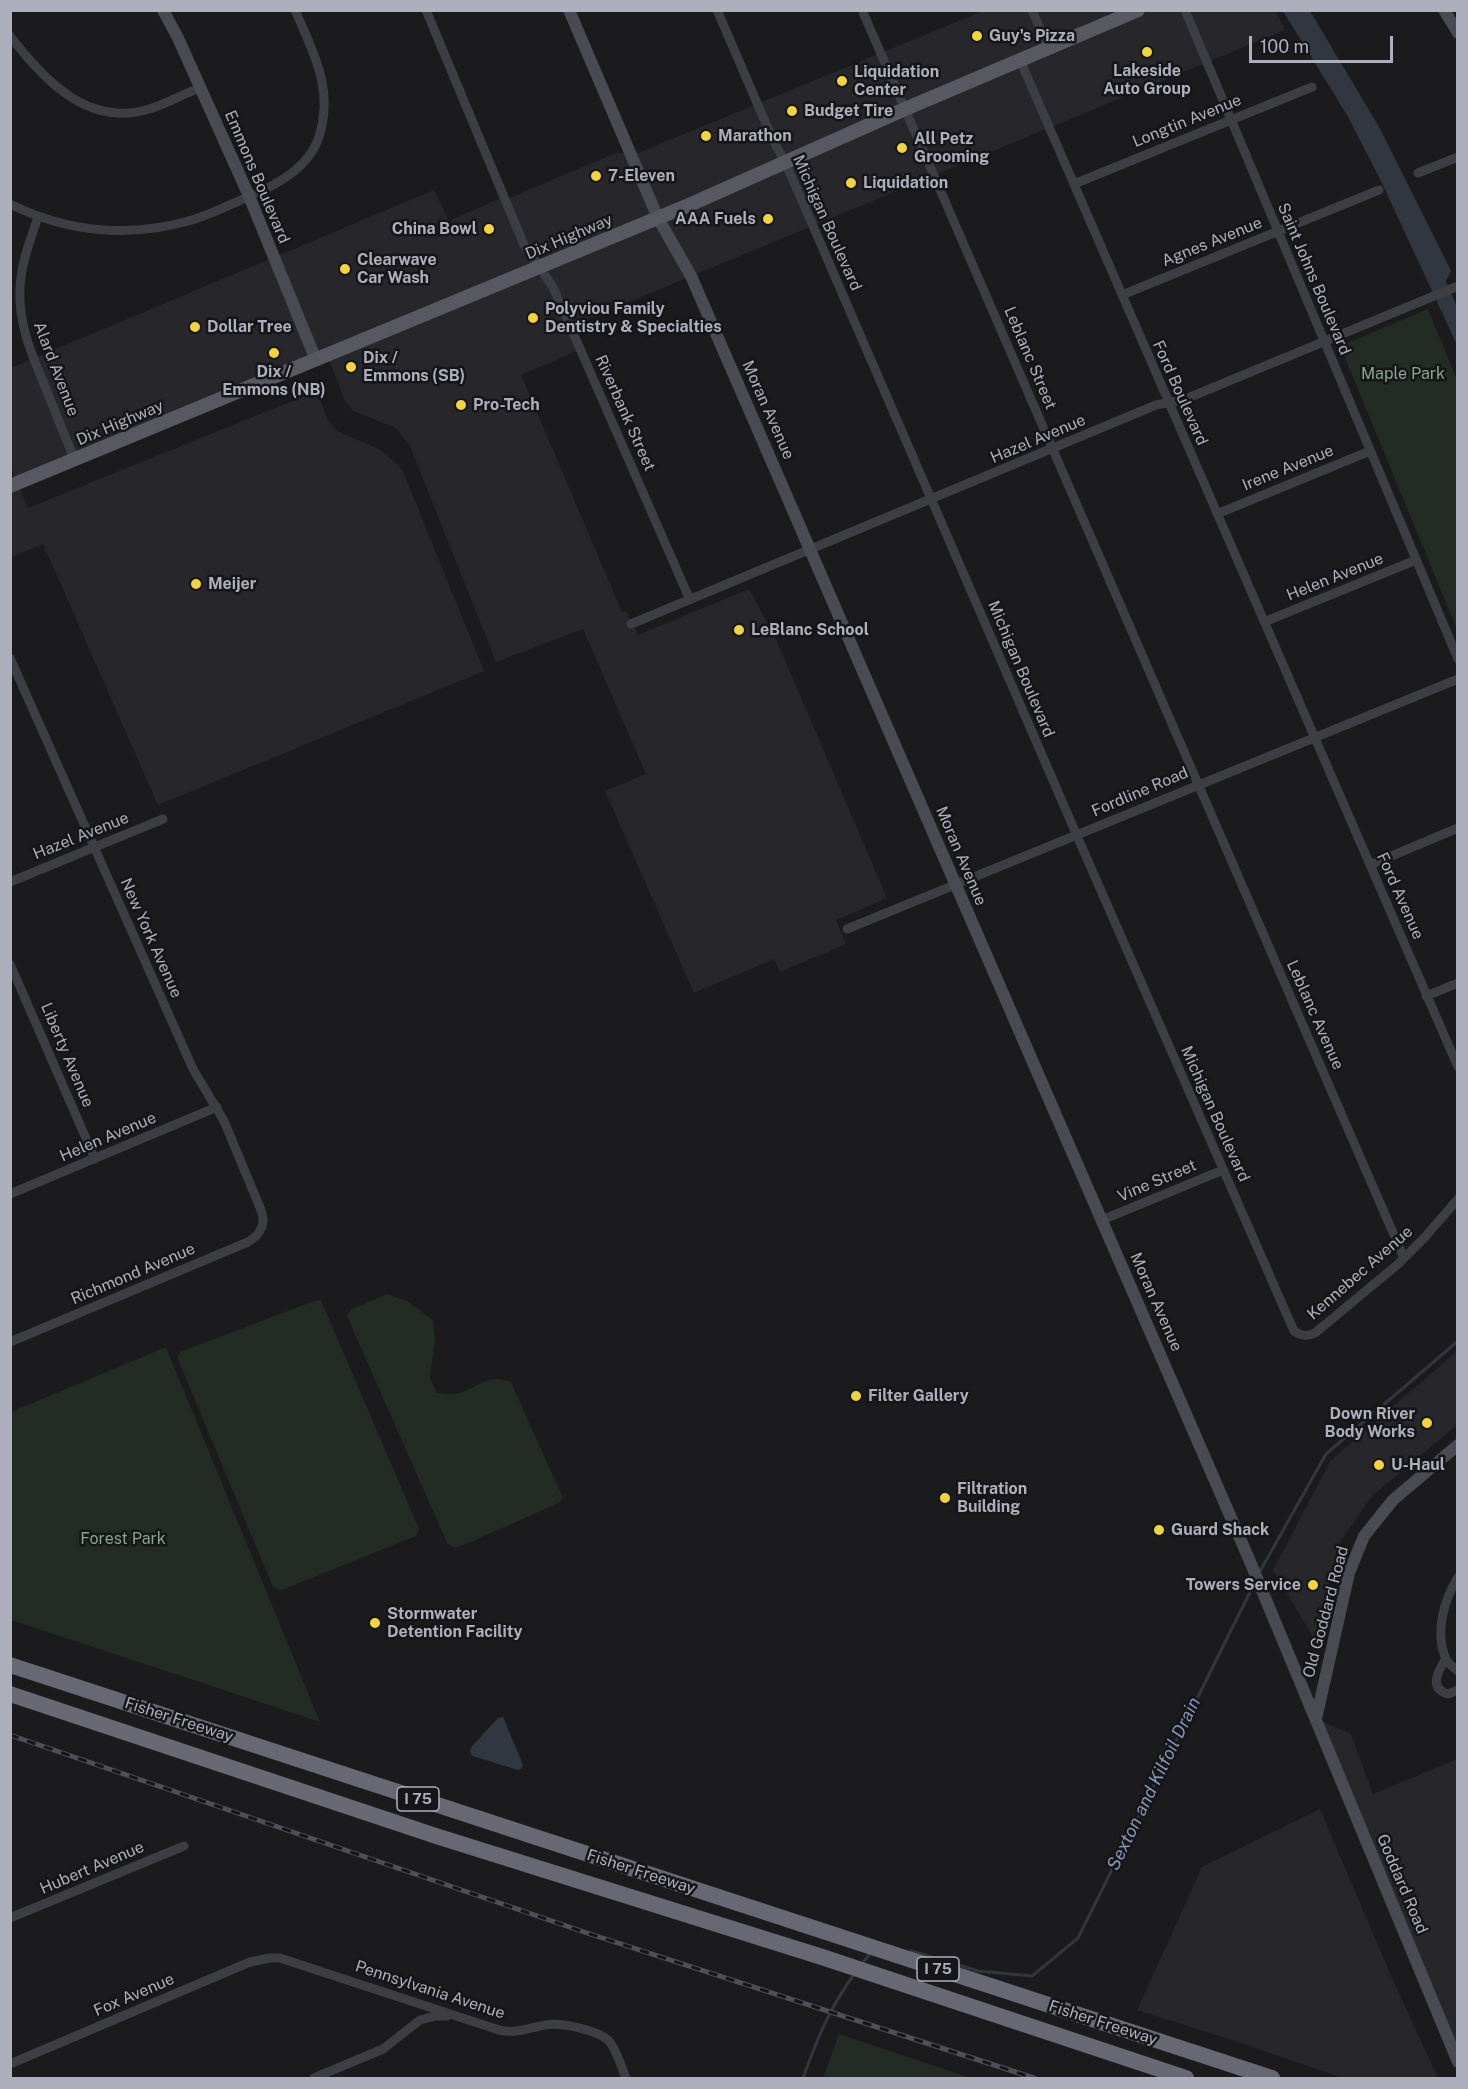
<!DOCTYPE html>
<html>
<head>
<meta charset="utf-8">
<style>
  body { margin:0 }
  #map { position:relative; width:1468px; height:2089px; overflow:hidden; background:#1b1a1d; font-family:"Public Sans",sans-serif }
  canvas { display:block }
  .frame { position:absolute; inset:0; border:12px solid #adafbc; pointer-events:none }
  .scale { position:absolute; left:1249px; top:36px; width:144px; height:27px; box-sizing:border-box; border:3px solid #adafbc; border-top:0; padding-left:8px; font-size:18px; line-height:21px; white-space:nowrap; color:#adafbc; -webkit-text-stroke:4px #161518; paint-order:stroke }
</style>
</head>
<body>
<div id="map">
<canvas width="1468" height="2089"></canvas>
<div class="frame"></div>
<div class="scale">100 m</div>
</div>
<script>
const g = document.querySelector('canvas').getContext('2d');
g.lineJoin = 'round';
function fill(path, color) { g.fillStyle = color; g.fill(path, 'evenodd'); }
function trace(path, color, width, dash) { g.strokeStyle = color; g.lineWidth = width; g.lineCap = dash ? 'butt' : 'round'; g.setLineDash(dash || []); g.stroke(path); }
function label(font, color, halo, rows, align = 'center') {
  g.font = font + ' "Public Sans",sans-serif'; g.lineWidth = 5; g.setLineDash([]); g.textBaseline = 'middle'; g.strokeStyle = halo; g.fillStyle = color; for (const [text, x, y, turn = 0] of rows) {
    g.save(); g.translate(x, y); g.rotate((+turn || 0) * Math.PI / 180); g.textAlign = isNaN(turn) ? turn : align; if (halo) g.strokeText(text, 0, 0); g.fillText(text, 0, 0); g.restore();
  }
}
fill(new Path2D(`
  M983 11H1276L1285 30 571 326 581 349 521 375 622 612 626 611 638 635 749 589 775 637 887 898 836 920 846 944 780 972 774 959 694 993 605 791 646 774 583 629 496 662 410 446 396 428 353 411 345 401 327 355 18 484 28 508 317 391 328 420 337 431 381 450 402 469 484 671 158 805 43 544 11 557V486L17 483 11 468V368L434 190 449 221 503 197 505 200 616 153H638Z
  M1457 1351V1425L1372 1496 1340 1542 1318 1628 1313 1637 1273 1570 1331 1460Z
  M1316 1719 1351 1734 1373 1794 1457 1759V2064Z
  M1320 1809 1391 1976 1438 2078H1343L1232 2040 1137 2010 1202 1867Z`), '#27262a');
fill(new Path2D(`
  M1428 309 1457 380V629L1340 346Z
  M387 1294 407 1301 433 1320 435 1339 430 1378 437 1393C442 1393 450 1395 456 1394 477 1389 487 1372 511 1382L563 1498 559 1503 466 1544 454 1548 447 1543 347 1316 351 1309Z
  M321 1300 419 1529 416 1536 282 1590 273 1587 177 1357 180 1352 314 1301Z
  M166 1347 320 1722 11 1620V1412Z
  M839 2034 971 2078H823Z`), '#222b24');
fill(new Path2D(`
  M1283 11H1310L1378 125 1451 271 1446 281 1457 307V345L1381 181 1347 115Z
  M503 1717 523 1765 521 1769 518 1770 472 1756 470 1751 472 1746 498 1718Z`), '#303741');
trace(new Path2D(`
  M1259 1573 1326 1454 1458 1341
  M911 1951 978 1971 1032 1976 1078 1938 1255 1582
  M863 1963 871 1952
  M803 2078C817 2039 830 2007 855 1973`), '#303741', 3);
trace(new Path2D(`
  M426 10 524 245 553 287 690 600
  M717 10 773 140 785 162 813 226 1081 845 1294 1331C1301 1336 1307 1337 1315 1333L1397 1265 1425 1237 1458 1199
  M862 10 1404 1258
  M1032 10 1048 48
  M1185 10 1458 659
  M10 36C43 79 88 128 149 109 166 104 183 94 200 88
  M1020 60 1458 1067
  M1418 173 1458 157
  M1074 184 1312 87
  M10 204C68 233 131 238 192 220 212 214 229 205 248 197 276 185 308 169 319 137 334 89 314 54 295 10
  M38 217C30 241 21 263 20 289 18 325 33 358 47 391 56 414 65 437 75 460
  M1122 295 1379 190
  M1217 514 1370 451
  M1264 622 1416 560
  M631 624 1156 405 1183 400 1458 286
  M10 658 193 1069 224 1121 261 1210C266 1224 261 1234 248 1242L10 1342
  M1370 865 1458 828
  M10 882 163 819
  M847 929 1458 679
  M10 964 95 1159
  M1426 996 1458 983
  M10 1194 217 1107
  M1102 1220 1223 1170
  M1458 1577C1444 1600 1435 1631 1445 1657 1447 1663 1453 1667 1458 1671
  M1445 1660C1437 1673 1429 1688 1448 1694L1458 1690
  M10 1918 184 1846
  M10 2064 250 1962 270 1958H280L499 2030C516 2034 528 2028 545 2025 560 2022 597 2030 608 2040 617 2049 621 2067 626 2078
  M314 2078 383 2049 420 2020 435 2016H447`), '#3d3d44', 9);
trace(new Path2D(`
  M163 10 178 38 249 196 316 360
  M569 10 658 218 691 276 1249 1559 1458 2062
  M1444 10 1458 33
  M1316 1719 1349 1573 1364 1536 1393 1500 1458 1445`), '#494a52', 12);
trace(new Path2D(`
  M10 486 689 205 905 109 1138 10`), '#575861', 14);
trace(new Path2D(`
  M10 1665 1272 2078
  M10 1694 436 1836 822 1957 1186 2078`), '#676873', 16);
const rail = new Path2D(`
  M10 1735 584 1932 1034 2078`);
trace(rail, '#4e4f57', 5);
trace(rail, '#161518', 3, [9]);
for (const [x, y, r, color] of [
  [977,36,6,"#f4d43b"],
  [1147,52,6,"#f4d43b"],
  [842,81,6,"#f4d43b"],
  [792,111,6,"#f4d43b"],
  [706,136,6,"#f4d43b"],
  [902,148,6,"#f4d43b"],
  [596,176,6,"#f4d43b"],
  [851,183,6,"#f4d43b"],
  [768,219,6,"#f4d43b"],
  [489,229,6,"#f4d43b"],
  [345,269,6,"#f4d43b"],
  [533,318,6,"#f4d43b"],
  [195,327,6,"#f4d43b"],
  [274,353,6,"#f4d43b"],
  [351,367,6,"#f4d43b"],
  [461,405,6,"#f4d43b"],
  [196,584,6,"#f4d43b"],
  [739,630,6,"#f4d43b"],
  [856,1396,6,"#f4d43b"],
  [1427,1423,6,"#f4d43b"],
  [1379,1465,6,"#f4d43b"],
  [945,1498,6,"#f4d43b"],
  [1159,1530,6,"#f4d43b"],
  [1313,1585,6,"#f4d43b"],
  [375,1623,6,"#f4d43b"]
]) { const dot = new Path2D(); dot.arc(x, y, r, 0, 2 * Math.PI); g.fillStyle = color; g.fill(dot); trace(dot, '#161518', 2); }
for (const [x, y, w] of [
  [418,1799,42],
  [938,1969,42]
]) { const box = new Path2D(); box.roundRect(x - w / 2, y - 12, w, 24, 4.5); g.fillStyle = '#161518'; g.fill(box); trace(box, '#adafbc', 1.5); }
label('bold 15px', '#adafbc', null, [
  ["I 75",418,1799],
  ["I 75",938,1969]
]);
label('bold 16px', '#adafbc', '#161518', [
  ["Guy's Pizza",989,36],
  ["Lakeside",1147,71,"center"],
  ["Auto Group",1147,89,"center"],
  ["Liquidation",854,72],
  ["Center",854,90],
  ["Budget Tire",804,111],
  ["Marathon",718,136],
  ["All Petz",914,139],
  ["Grooming",914,157],
  ["7-Eleven",608,176],
  ["Liquidation",863,183],
  ["AAA Fuels",756,219,"right"],
  ["China Bowl",477,229,"right"],
  ["Clearwave",357,260],
  ["Car Wash",357,278],
  ["Polyviou Family",545,309],
  ["Dentistry & Specialties",545,327],
  ["Dollar Tree",207,327],
  ["Dix /",363,358],
  ["Emmons (SB)",363,376],
  ["Dix /",274,372,"center"],
  ["Emmons (NB)",274,390,"center"],
  ["Pro-Tech",473,405],
  ["Meijer",208,584],
  ["LeBlanc School",751,630],
  ["Filter Gallery",868,1396],
  ["Down River",1415,1414,"right"],
  ["Body Works",1415,1432,"right"],
  ["U-Haul",1391,1465],
  ["Filtration",957,1489],
  ["Building",957,1507],
  ["Guard Shack",1171,1530],
  ["Towers Service",1301,1585,"right"],
  ["Stormwater",387,1614],
  ["Detention Facility",387,1632]
], 'left');
label('16px', '#adafbc', '#161518', [
  ["Longtin Avenue",1187,121,-22],
  ["Emmons Boulevard",257,177,67],
  ["Michigan Boulevard",827,223,66],
  ["Dix Highway",569,237,-23],
  ["Agnes Avenue",1212,242,-22],
  ["Saint Johns Boulevard",1314,279,67],
  ["Leblanc Street",1030,358,67],
  ["Alard Avenue",56,369,69],
  ["Ford Boulevard",1180,393,66],
  ["Moran Avenue",768,410,66],
  ["Riverbank Street",625,413,66],
  ["Dix Highway",120,423,-23],
  ["Hazel Avenue",1038,439,-23],
  ["Irene Avenue",1288,468,-22],
  ["Helen Avenue",1335,577,-22],
  ["Michigan Boulevard",1021,669,67],
  ["Fordline Road",1140,792,-23],
  ["Hazel Avenue",81,836,-22],
  ["Moran Avenue",961,856,67],
  ["Ford Avenue",1400,896,66],
  ["New York Avenue",151,938,66],
  ["Leblanc Avenue",1315,1015,66],
  ["Liberty Avenue",67,1055,67],
  ["Michigan Boulevard",1215,1114,66],
  ["Helen Avenue",108,1137,-23],
  ["Vine Street",1157,1181,-23],
  ["Kennebec Avenue",1360,1273,-41],
  ["Richmond Avenue",133,1274,-23],
  ["Moran Avenue",1156,1302,66],
  ["Old Goddard Road",1326,1612,-75],
  ["Fisher Freeway",179,1720,18],
  ["Hubert Avenue",92,1868,-23],
  ["Fisher Freeway",641,1872,18],
  ["Goddard Road",1402,1884,67],
  ["Pennsylvania Avenue",430,1990,18],
  ["Fox Avenue",134,1995,-23],
  ["Fisher Freeway",1103,2023,18]
]);
label('16px', '#84a78c', '#161518', [
  ["Maple Park",1403,374],
  ["Forest Park",123,1539]
]);
label('italic 18px', '#8497b7', '#161518', [
  ["Sexton and Kilfoil Drain",1154,1784,-64]
]);
</script>
</body>
</html>
